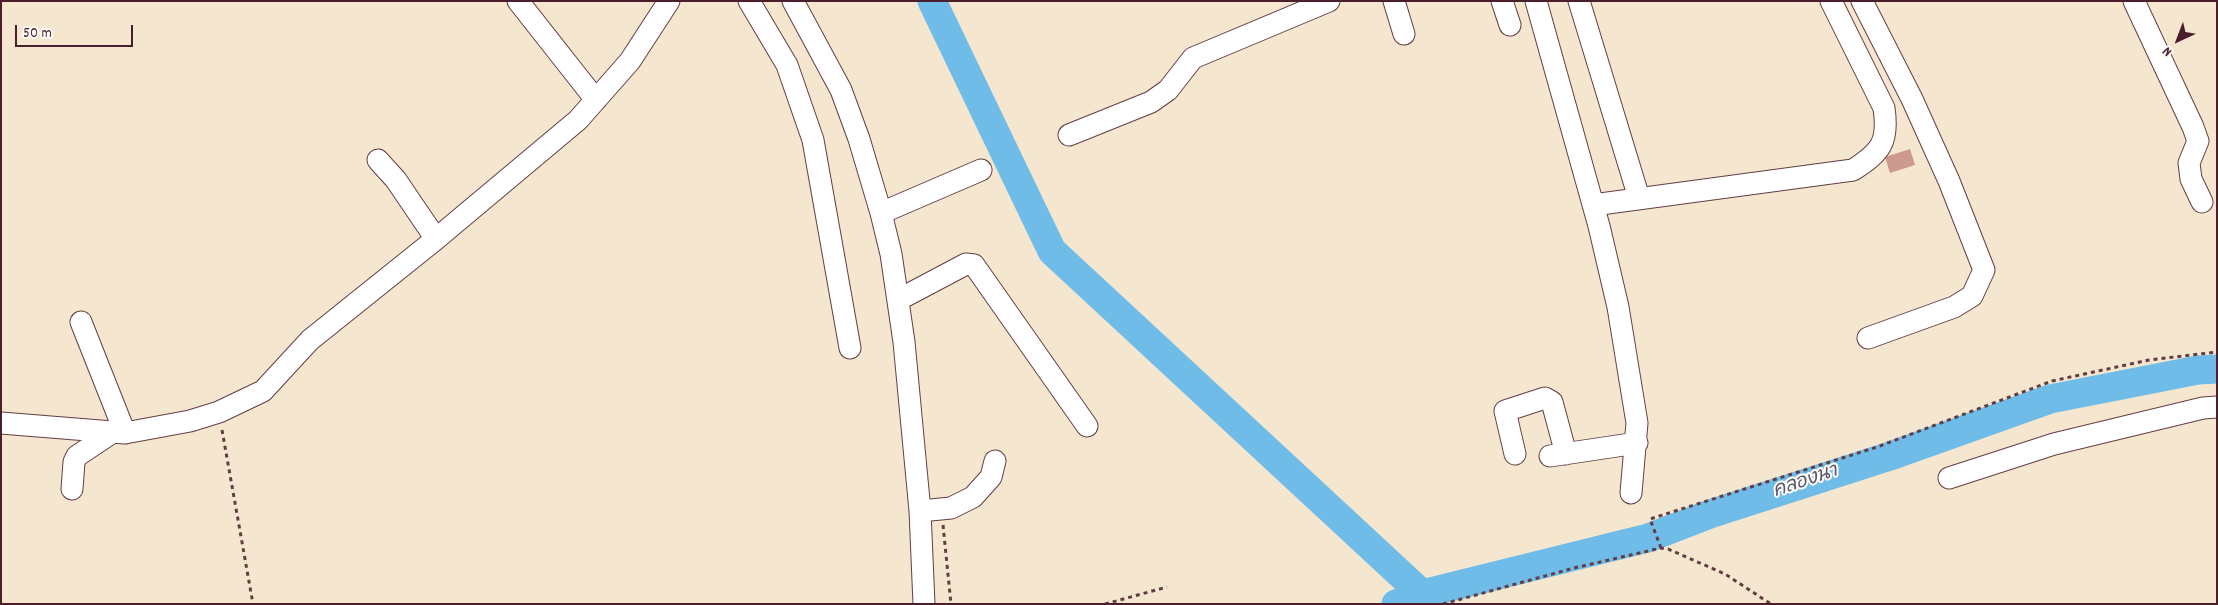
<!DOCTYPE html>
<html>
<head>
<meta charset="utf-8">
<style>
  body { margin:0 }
  #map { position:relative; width:2218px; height:605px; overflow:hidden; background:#f5e6cf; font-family:Dekko,sans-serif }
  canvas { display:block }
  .frame { position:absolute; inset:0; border:2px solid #4a1f2b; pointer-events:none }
  .north { position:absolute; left:2153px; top:15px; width:50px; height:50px; -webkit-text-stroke:4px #fdfcf7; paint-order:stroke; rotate:223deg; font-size:14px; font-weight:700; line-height:20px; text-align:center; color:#4a1f2b }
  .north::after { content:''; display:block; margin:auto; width:18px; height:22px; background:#4a1f2b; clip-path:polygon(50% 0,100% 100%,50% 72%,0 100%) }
  .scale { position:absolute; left:15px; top:25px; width:118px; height:22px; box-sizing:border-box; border:2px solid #4a1f2b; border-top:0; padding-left:6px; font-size:15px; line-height:18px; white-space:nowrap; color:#4a1f2b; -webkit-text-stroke:4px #fdfcf7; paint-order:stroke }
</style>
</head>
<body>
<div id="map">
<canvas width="2218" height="605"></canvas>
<div class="frame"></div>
<div class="north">N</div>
<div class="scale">50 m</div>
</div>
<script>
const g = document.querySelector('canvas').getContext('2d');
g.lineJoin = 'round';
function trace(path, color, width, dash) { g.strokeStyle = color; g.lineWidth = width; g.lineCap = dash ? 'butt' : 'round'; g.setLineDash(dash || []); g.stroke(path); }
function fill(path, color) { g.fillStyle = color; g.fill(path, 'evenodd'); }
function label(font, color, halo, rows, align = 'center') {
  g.font = font + ' Dekko,"Playpen Sans Thai",sans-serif'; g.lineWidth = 4; g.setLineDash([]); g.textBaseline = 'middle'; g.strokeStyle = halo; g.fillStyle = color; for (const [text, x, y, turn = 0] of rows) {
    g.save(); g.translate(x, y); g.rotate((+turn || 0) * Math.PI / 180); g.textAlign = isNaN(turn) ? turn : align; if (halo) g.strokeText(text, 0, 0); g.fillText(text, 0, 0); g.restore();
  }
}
trace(new Path2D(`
  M932 1 1052 251 1422 594
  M1396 604 1422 594 1648 538 1710 514 1890 456 2050 399 2198 370 2217 369`), '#6fbce9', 29);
fill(new Path2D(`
  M1910 149 1915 165 1890 173 1885 157Z`), '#ce998e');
const minor = new Path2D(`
  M518 1 596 100
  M749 1 787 65 813 140 850 348
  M793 1 841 90 859 139 881 213 891 254 904 342 920 511 924 604
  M1394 1 1404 34
  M1502 1 1510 25
  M1536 1 1599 226 1618 307 1637 423 1631 493
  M1579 1 1639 198
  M1862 1 1912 99 1949 181 1984 270 1972 296 1954 307 1868 338
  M2134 1 2193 127 2198 141 2189 163 2191 179 2202 202
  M1069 135 1151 102 1168 90 1193 58 1329 1
  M378 160 396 180 436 239
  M1593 205 1853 170C1881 152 1889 142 1884 108L1831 1
  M881 213 981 170
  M898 300 966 264 974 265 1087 426
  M81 322 125 433
  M1 423 125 433 190 421 219 412 263 391 310 340 436 239 578 120 630 61 669 1
  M1515 454 1505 411 1545 398 1552 402 1566 454
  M1550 456 1637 443
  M1949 478 2054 444 2203 408 2217 407
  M72 489 74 462 77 456 113 432
  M920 511 951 508 973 497 991 477 995 461`);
trace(minor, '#643d44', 23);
trace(new Path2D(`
  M222 430 253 604
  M943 525 951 604
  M1661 548 1650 519 1877 447 2052 381 2149 360 2217 352
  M1105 604 1167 587
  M1443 604 1574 568 1661 548 1668 549 1725 574 1771 604`), '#643d44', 3, [4, 4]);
trace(minor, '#fff', 21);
label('italic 19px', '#57566e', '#fdfcf7', [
  ["คลองนา",1806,483,-19]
]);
</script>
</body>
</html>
